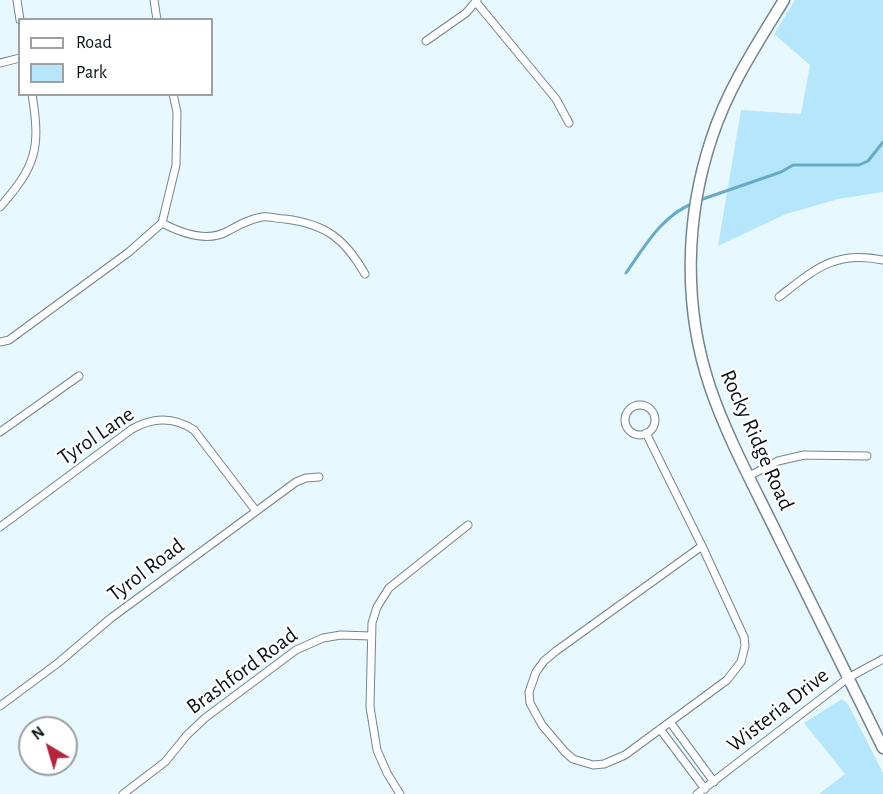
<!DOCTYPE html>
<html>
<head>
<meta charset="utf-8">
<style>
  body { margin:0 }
  #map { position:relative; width:883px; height:794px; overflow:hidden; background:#e7f8ff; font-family:"Alegreya Sans",sans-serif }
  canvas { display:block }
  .legend { position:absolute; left:18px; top:18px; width:195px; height:78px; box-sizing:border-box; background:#fff; border:2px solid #9da0a1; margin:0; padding:8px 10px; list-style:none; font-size:18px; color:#0b1215 }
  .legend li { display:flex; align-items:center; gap:12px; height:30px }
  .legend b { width:30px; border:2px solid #9da0a1 }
  .north { position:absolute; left:18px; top:716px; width:60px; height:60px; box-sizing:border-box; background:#fff; border:2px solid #9da0a1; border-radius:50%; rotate:322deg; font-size:16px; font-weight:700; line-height:24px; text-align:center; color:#0b1215 }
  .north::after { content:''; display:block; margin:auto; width:21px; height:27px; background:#b62440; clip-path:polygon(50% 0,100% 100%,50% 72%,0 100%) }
</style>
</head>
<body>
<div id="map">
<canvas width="883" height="794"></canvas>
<ul class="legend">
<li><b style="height:8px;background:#fff"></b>Road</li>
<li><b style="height:16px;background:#b6e6fb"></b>Park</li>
</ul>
<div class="north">N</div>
</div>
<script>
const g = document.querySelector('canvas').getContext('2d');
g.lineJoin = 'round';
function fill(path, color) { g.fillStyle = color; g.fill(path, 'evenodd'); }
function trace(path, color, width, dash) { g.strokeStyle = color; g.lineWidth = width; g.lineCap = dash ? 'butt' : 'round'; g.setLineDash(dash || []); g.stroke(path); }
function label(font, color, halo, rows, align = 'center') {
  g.font = font + ' "Alegreya Sans",sans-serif'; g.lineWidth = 4.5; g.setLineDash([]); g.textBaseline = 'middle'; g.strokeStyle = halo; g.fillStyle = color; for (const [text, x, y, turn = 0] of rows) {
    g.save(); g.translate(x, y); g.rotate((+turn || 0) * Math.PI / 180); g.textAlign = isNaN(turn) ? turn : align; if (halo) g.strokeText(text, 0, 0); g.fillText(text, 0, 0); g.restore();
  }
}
fill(new Path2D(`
  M795 0H883V192L838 199 786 214 718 246 741 110 801 114 810 65 774 34Z
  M842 699 848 704 883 773V794H819L845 774 804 723Z`), '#b6e6fb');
trace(new Path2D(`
  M700 200 781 172 793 165H859L868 161 883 142
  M626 273C645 246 662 215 694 203`), '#67abc7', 3);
const street = new Path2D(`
  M17 0 20 20
  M154 0 157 20
  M476 2 556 99 569 123
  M426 41 466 13 477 0
  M0 63 20 58
  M0 207C36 166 41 149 32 94
  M162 223C181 233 207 243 228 231 239 225 249 219 262 217 269 216 278 219 285 219 326 224 345 239 365 274
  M779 297C815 269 835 250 883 260
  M0 342 9 340 129 252 162 223 176 165 177 112 173 94
  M625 420a15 15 0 1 1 30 0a15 15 0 1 1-30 0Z
  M0 432 79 376
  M646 433 702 546
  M749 476 778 461 804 455 867 456
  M0 527 132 429C153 417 173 416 194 430L256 511
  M702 546 744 637 745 646 741 662 727 680 625 755 604 764 593 765 573 759 565 752 542 725 530 703 529 692 536 672 544 661 556 651Z
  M0 706 58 663 111 618 296 482 306 478 319 477
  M670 722 714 782
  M660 729 705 789
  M123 794 165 762 187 735 205 718 296 650 323 638 341 635 371 636
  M400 794 387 773 377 750 370 707 372 623 377 607 389 588 468 525
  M697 794 848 678 883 659`);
const secondary = new Path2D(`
  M784 0C757 44 728 88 712 137 685 217 683 307 710 387 728 440 756 490 780 540 814 609 849 679 883 748`);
trace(street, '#73868e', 9);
trace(secondary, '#73868e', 13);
trace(street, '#fff', 7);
trace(secondary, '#fff', 10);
label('22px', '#0b1215', '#fff', [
  ["Tyrol Lane",96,436,-34],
  ["Rocky Ridge Road",757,440,66],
  ["Tyrol Road",146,570,-37],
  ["Brashford Road",242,671,-36],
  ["Wisteria Drive",778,710,-38]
]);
</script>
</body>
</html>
